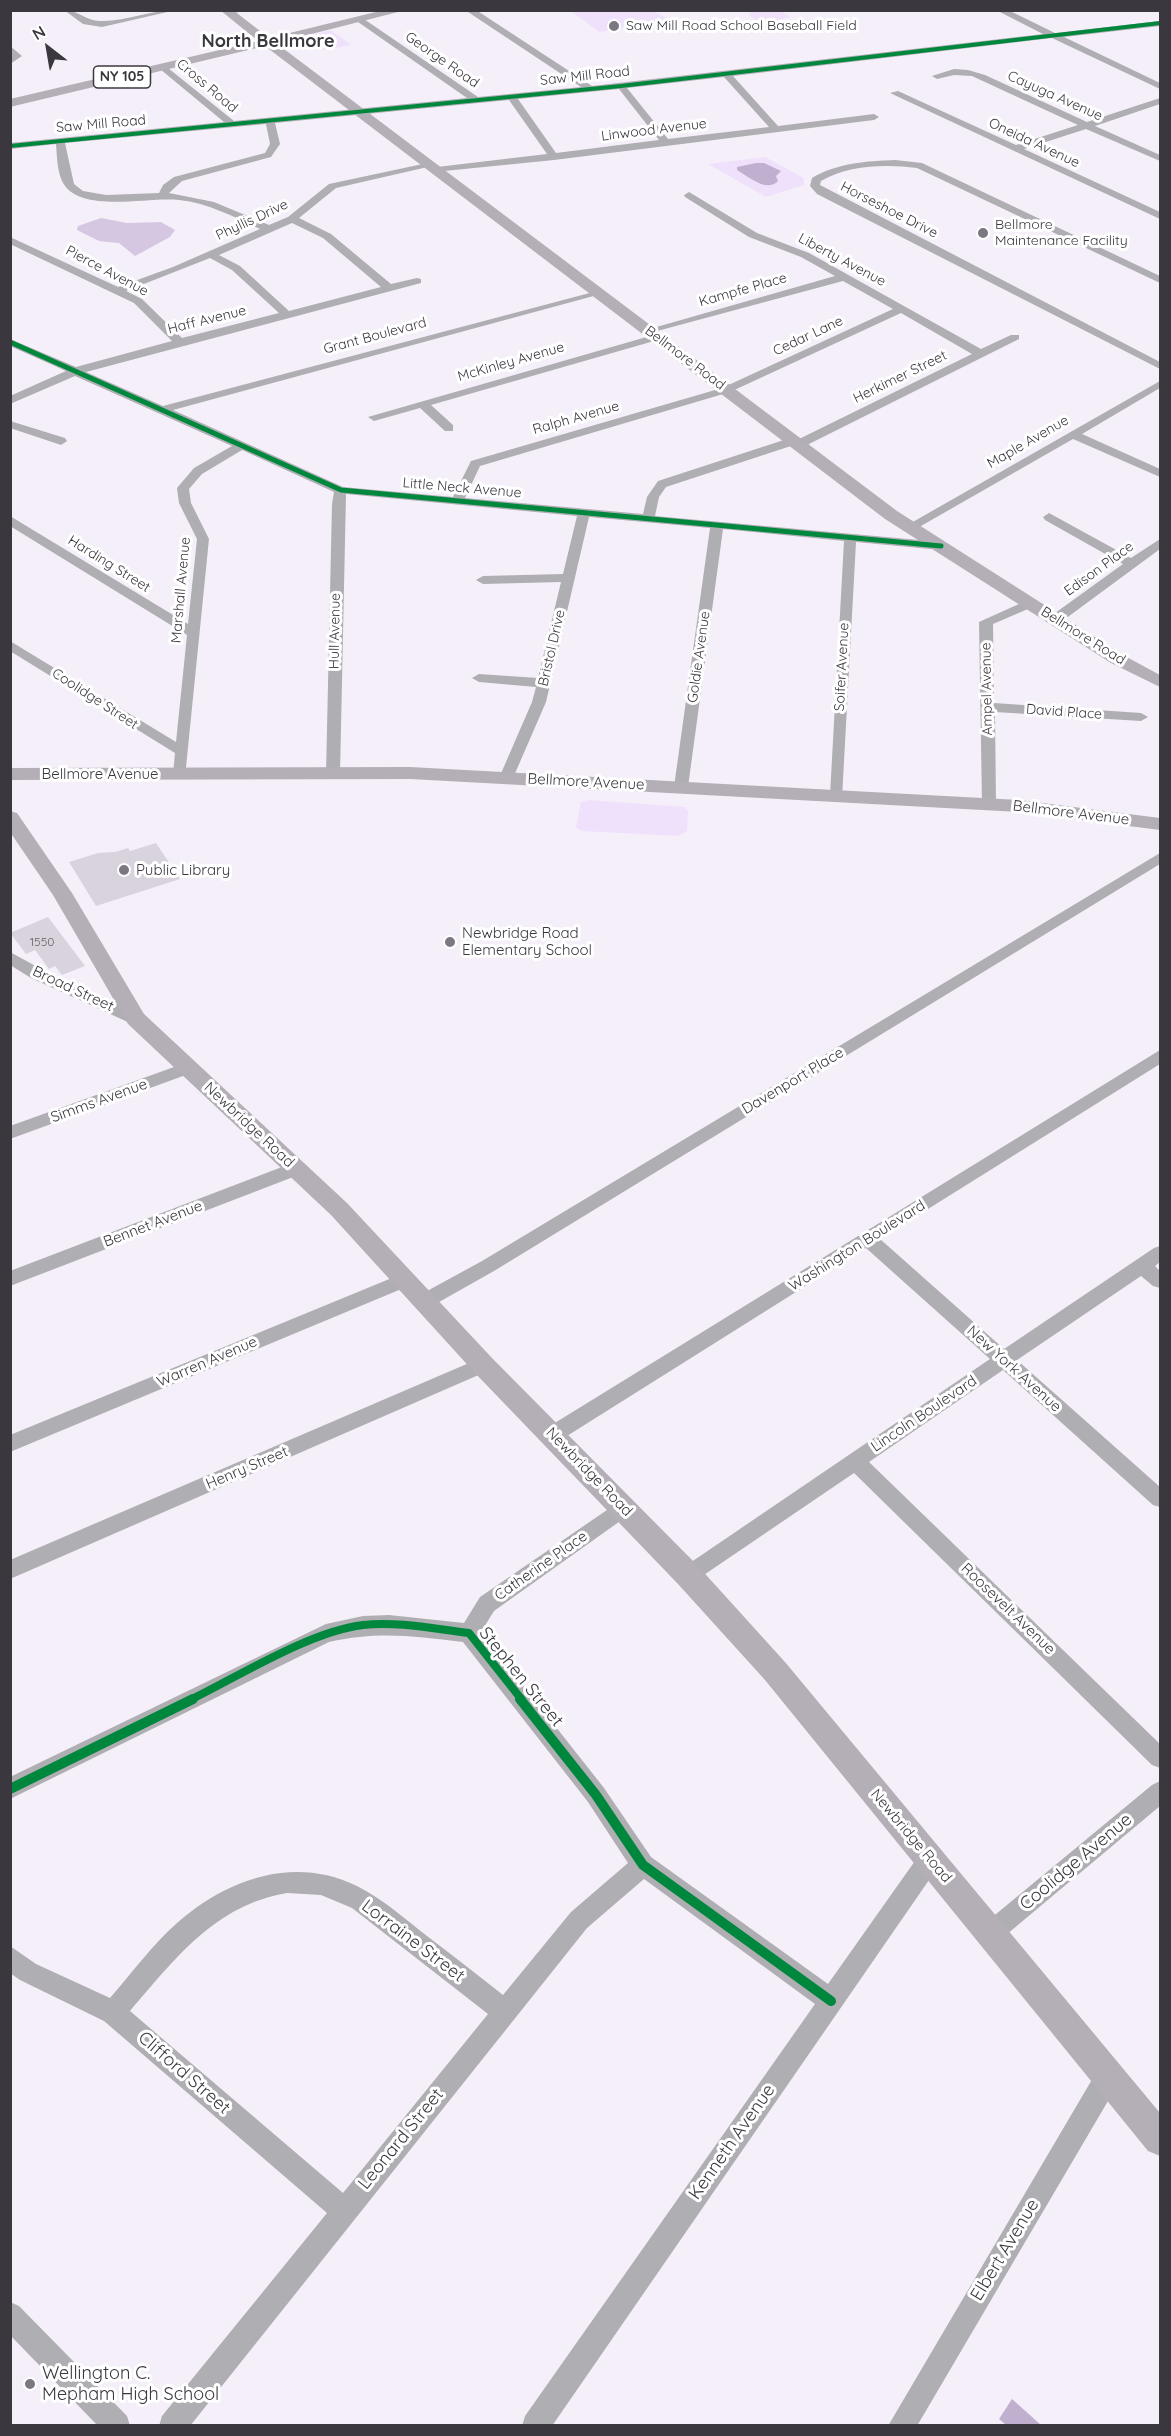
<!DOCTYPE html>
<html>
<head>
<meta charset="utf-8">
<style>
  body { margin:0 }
  #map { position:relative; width:1171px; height:2436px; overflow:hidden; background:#f5effa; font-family:Quicksand,sans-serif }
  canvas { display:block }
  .frame { position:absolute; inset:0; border:12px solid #3b373f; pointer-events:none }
  .north { position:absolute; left:18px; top:18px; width:60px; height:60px; -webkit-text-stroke:4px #fff; paint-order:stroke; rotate:329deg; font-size:16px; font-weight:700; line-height:24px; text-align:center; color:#3b373f }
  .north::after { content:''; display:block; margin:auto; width:21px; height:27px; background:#3b373f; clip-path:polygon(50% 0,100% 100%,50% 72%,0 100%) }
</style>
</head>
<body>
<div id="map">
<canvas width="1171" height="2436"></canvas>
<div class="frame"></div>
<div class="north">N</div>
</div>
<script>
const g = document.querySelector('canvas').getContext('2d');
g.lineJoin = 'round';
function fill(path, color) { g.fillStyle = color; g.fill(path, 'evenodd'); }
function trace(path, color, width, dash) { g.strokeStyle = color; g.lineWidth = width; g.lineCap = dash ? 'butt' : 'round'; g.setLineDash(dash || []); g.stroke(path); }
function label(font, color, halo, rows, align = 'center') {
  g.font = font + ' Quicksand,sans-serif'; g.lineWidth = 6; g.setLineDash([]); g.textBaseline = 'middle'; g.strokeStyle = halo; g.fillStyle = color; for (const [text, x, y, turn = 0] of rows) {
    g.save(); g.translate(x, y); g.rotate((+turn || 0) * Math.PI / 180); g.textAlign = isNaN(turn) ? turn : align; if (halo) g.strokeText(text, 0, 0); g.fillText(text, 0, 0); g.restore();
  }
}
fill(new Path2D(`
  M571 11H652L672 20 599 32Z
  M754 11H780L791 17C776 20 759 28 749 14Z
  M331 30 351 45 324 50 306 37Z
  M765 157 804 178V185L766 197 708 164Z
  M589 800 685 807 688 811 687 831 678 836 581 831 576 827 581 802Z`), '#efe1fb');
fill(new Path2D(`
  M101 218 127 223 161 222 175 230 170 237 135 256 119 243 99 241 77 230 78 226Z`), '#d5c6e1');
fill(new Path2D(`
  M756 163H764L781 171 776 176 778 181C767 193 749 177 737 170V167Z
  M1012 2399 1041 2425H1006L999 2419Z`), '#c0afce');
fill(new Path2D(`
  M156 843 180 879 96 906 69 862 98 853 115 852 128 848 130 851Z
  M48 917 85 966 62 975 55 966 49 969 35 950 26 954 10 933Z`), '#d8d3dc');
fill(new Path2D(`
  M64 10C78 10 86 21 100 21 125 22 150 10 176 10L102 27 83 24Z
  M230 10H246L227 15Z
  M465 10H476L592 86 1043 34 996 10H1008L1055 33 1160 21V26L1064 37 1160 83V89L1052 38 733 76 778 126 874 114 879 117 874 120 554 160 434 172 432 170 437 167 547 154 509 100 275 123 280 144 271 157 182 181 169 193 214 202 269 225 288 217 329 184 432 162V166L336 188 299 218 331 234 391 284 417 278 421 279V283L86 372 163 406 601 290V294L173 410 343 487 453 497 471 461 722 388 893 309 843 281 646 334V330L835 276 801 257 749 237 685 197 684 195 689 192 757 233 809 253 981 349 1011 335H1019V339L803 447 794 445 666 487 659 497 655 516 941 542 947 546 941 550 856 542 842 798H832L830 795 844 541 723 529 688 787 681 792 674 787 710 528 589 517 546 702 513 778 506 782 499 778 532 702 536 687 479 682 472 678 479 674 538 678 561 582 483 584 476 580 483 576 563 574 577 516 346 494 340 774 333 778 326 774 332 504 334 492 242 450 202 474 189 489 191 503 209 539 185 777H175L173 774 175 753 10 651V641L176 742 187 635 10 526V516L188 624 197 539 179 503 177 488 194 468 232 446 75 376 10 404V396L66 371 10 346V339L76 367 172 341 134 303 10 244V237L118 287 173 267 260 229C234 217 208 203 179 200 149 196 78 215 62 181 57 170 57 156 56 144L10 149V143L224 122 160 69 158 67 163 64 234 121 467 98 358 22 361 17 478 97 581 87ZM724 77 769 127 668 139 627 88ZM619 89 659 140 556 153 518 99ZM266 124 270 144 265 153 174 177 163 185 159 193 106 195 83 191 74 184 65 143ZM292 223 323 238 381 287 289 311 240 266 219 255ZM210 258 232 270 279 313 182 338 142 299 126 291ZM901 313 972 354 799 439 790 438 658 481 647 497 643 514 465 498 480 466 730 392Z
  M10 46 22 56 10 64Z
  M954 69 968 70 985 75 1087 122 1160 98V104L1095 126 1160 155V161L1086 129 1024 149 1160 212V219L890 93 898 91 1016 145 1078 125 972 76 954 75 937 79 932 76Z
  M895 160 922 163 1160 276V283L917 168C886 164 848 165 821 181L820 185 1160 362V369L817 194 810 186 812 178C837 163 867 161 895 160Z
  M657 334 663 337 661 339 431 405 453 425V431H445L420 408 374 421 368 417Z
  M1160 381V388L1082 434 1160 469V477L1073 439 914 530H906L904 527Z
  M10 421 65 438 67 441 61 445 10 428Z
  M1049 513 1131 558 1160 539V549L1061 622H1051V616L1123 564 1045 520 1043 517Z
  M1030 599 1037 603 1035 606 993 624 994 703 1141 713 1148 717 1141 721 995 712 996 804 989 809 982 804 979 622Z
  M1160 853V864L494 1271 432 1306 425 1308 418 1306 416 1301 418 1296 482 1261Z
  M10 952 43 970 142 1015 144 1019 142 1023H130L31 978 10 965Z
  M1160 1050V1064L880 1239 1004 1349 1154 1248 1160 1246V1262L1155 1266 1160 1271V1288L1153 1286 1141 1276 1017 1360 1160 1487V1507L1153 1505 1003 1370 869 1462 1160 1744V1768L1152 1765 854 1473 695 1581 688 1584 681 1581 678 1575 681 1569 990 1359 866 1248 559 1441 552 1443 545 1441 542 1435 545 1429Z
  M188 1062 196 1068 194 1072 10 1139V1126Z
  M295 1162 301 1164 304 1169 301 1174 10 1286V1271Z
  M404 1273 411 1275 413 1280 411 1285 10 1452V1435Z
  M483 1357 490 1360 493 1365 490 1370 10 1579V1560Z
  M623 1499 630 1502 633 1508 630 1514 494 1611 481 1632 604 1788 651 1857 828 1984 922 1851 930 1848 938 1851 941 1859 938 1867 552 2426H522L525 2416 815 2004 644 1879 587 1928 190 2426H159L162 2416 327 2213 104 2021 20 1980 10 1973V1946L36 1964 110 1998C132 1973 152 1945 177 1923 227 1879 294 1855 357 1886 383 1899 405 1919 427 1936 453 1956 478 1975 503 1995L571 1912 628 1863 588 1802 463 1642C413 1636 379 1631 329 1642L10 1799V1777L326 1624 363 1616 389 1615 464 1623 480 1597ZM287 1893 321 1895 352 1908 488 2014 343 2193 130 2011C175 1959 215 1905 287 1893Z
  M1160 1781V1806L1000 1940 992 1944 984 1940 980 1932 984 1924 1152 1785Z
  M1109 2063 1118 2066 1121 2075 1118 2084 917 2426H888L1100 2066Z
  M10 2302 19 2306 127 2416 130 2426H98L10 2335Z`), '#afaeb2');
fill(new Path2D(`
  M220 10H233L269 38 384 10H406L276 43 897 511 1123 655 1160 675V687L1111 663 885 519 265 46 10 107V99L258 41Z
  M410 767 1019 800 1160 818V830L1019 812 410 779 10 780V768Z
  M10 811 17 813 72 893 144 1014 347 1203 492 1358 698 1566 785 1662 1160 2113V2156L1148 2151 765 1680 678 1584 474 1372 331 1215 128 1024 53 895 10 832Z`), '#b4afb7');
trace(new Path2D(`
  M10 146 621 86 1160 23`), '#00873e', 4);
trace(new Path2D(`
  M10 342 341 490 941 546`), '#00873e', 5);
trace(new Path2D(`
  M190 1700C239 1676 311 1631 363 1625 398 1621 435 1629 469 1633L522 1700`), '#00873e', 8);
trace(new Path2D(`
  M520 1699 596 1795 643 1865 831 2001
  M10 1789 193 1699`), '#00873e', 10);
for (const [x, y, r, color] of [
  [614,26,6,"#7c7780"],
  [983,233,6,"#7c7780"],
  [124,870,6,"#7c7780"],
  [450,942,6,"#7c7780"],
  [30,2384,6,"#7c7780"]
]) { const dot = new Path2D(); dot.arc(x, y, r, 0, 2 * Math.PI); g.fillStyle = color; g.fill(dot); trace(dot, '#fff', 2); }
label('12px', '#625e66', null, [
  ["1550",42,942]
]);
label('14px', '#3b373f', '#fff', [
  ["Saw Mill Road School Baseball Field",626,26],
  ["Bellmore",995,225],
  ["Maintenance Facility",995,241]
], 'left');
label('14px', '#3b373f', '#fff', [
  ["George Road",442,60,35],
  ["Saw Mill Road",585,76,-6],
  ["Cross Road",207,86,40],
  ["Cayuga Avenue",1055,96,24],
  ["Saw Mill Road",101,124,-5],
  ["Linwood Avenue",654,130,-7],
  ["Oneida Avenue",1034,143,25],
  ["Horseshoe Drive",889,210,27],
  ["Phyllis Drive",252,220,-25],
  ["Liberty Avenue",842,260,28],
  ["Pierce Avenue",107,271,28],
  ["Kampfe Place",743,290,-16],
  ["Haff Avenue",207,320,-14],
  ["Grant Boulevard",375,336,-15],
  ["Cedar Lane",808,336,-25],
  ["Bellmore Road",685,358,37],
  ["McKinley Avenue",511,362,-16],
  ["Herkimer Street",900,377,-26],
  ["Ralph Avenue",576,418,-16],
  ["Maple Avenue",1028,442,-30],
  ["Little Neck Avenue",462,488,5],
  ["Harding Street",109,564,32],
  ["Edison Place",1099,569,-36],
  ["Marshall Avenue",181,590,-85],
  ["Hull Avenue",335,631,-89],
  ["Bellmore Road",1083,636,32],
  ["Bristol Drive",552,648,-77],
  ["Goldie Avenue",699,657,-82],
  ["Soifer Avenue",842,667,-87],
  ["Ampel Avenue",987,689,-91],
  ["Coolidge Street",95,699,33],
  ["David Place",1064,712,4]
]);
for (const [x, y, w] of [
  [122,77,57]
]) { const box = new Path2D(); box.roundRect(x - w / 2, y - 11, w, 22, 4.5); g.fillStyle = '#fff'; g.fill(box); trace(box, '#3b373f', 1.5); }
label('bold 14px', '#3b373f', null, [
  ["NY 105",122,77]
]);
label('15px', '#3b373f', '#fff', [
  ["Bellmore Avenue",100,774],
  ["Bellmore Avenue",586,782,3],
  ["Bellmore Avenue",1071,813,7],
  ["Broad Street",73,989,25],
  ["Davenport Place",793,1081,-31],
  ["Simms Avenue",99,1101,-20],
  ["Newbridge Road",249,1125,43],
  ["Bennet Avenue",153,1224,-21],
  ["Washington Boulevard",857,1246,-32],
  ["Warren Avenue",207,1362,-23],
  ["New York Avenue",1014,1369,42],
  ["Lincoln Boulevard",924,1414,-34],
  ["Henry Street",247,1468,-23],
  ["Newbridge Road",589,1472,46],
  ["Catherine Place",541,1566,-35],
  ["Roosevelt Avenue",1008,1609,44],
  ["Newbridge Road",911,1836,50]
]);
label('15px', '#3b373f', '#fff', [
  ["Public Library",136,870],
  ["Newbridge Road",462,933],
  ["Elementary School",462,950]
], 'left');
label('bold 18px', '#3b373f', '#fff', [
  ["North Bellmore",268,42]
]);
label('18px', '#3b373f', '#fff', [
  ["Stephen Street",521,1677,51],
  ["Coolidge Avenue",1076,1862,-40],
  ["Lorraine Street",413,1941,37],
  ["Clifford Street",184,2073,41],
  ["Leonard Street",401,2139,-51],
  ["Kenneth Avenue",732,2142,-55],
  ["Elbert Avenue",1005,2250,-59]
]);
label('18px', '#3b373f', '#fff', [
  ["Wellington C.",42,2374],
  ["Mepham High School",42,2395]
], 'left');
</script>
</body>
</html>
